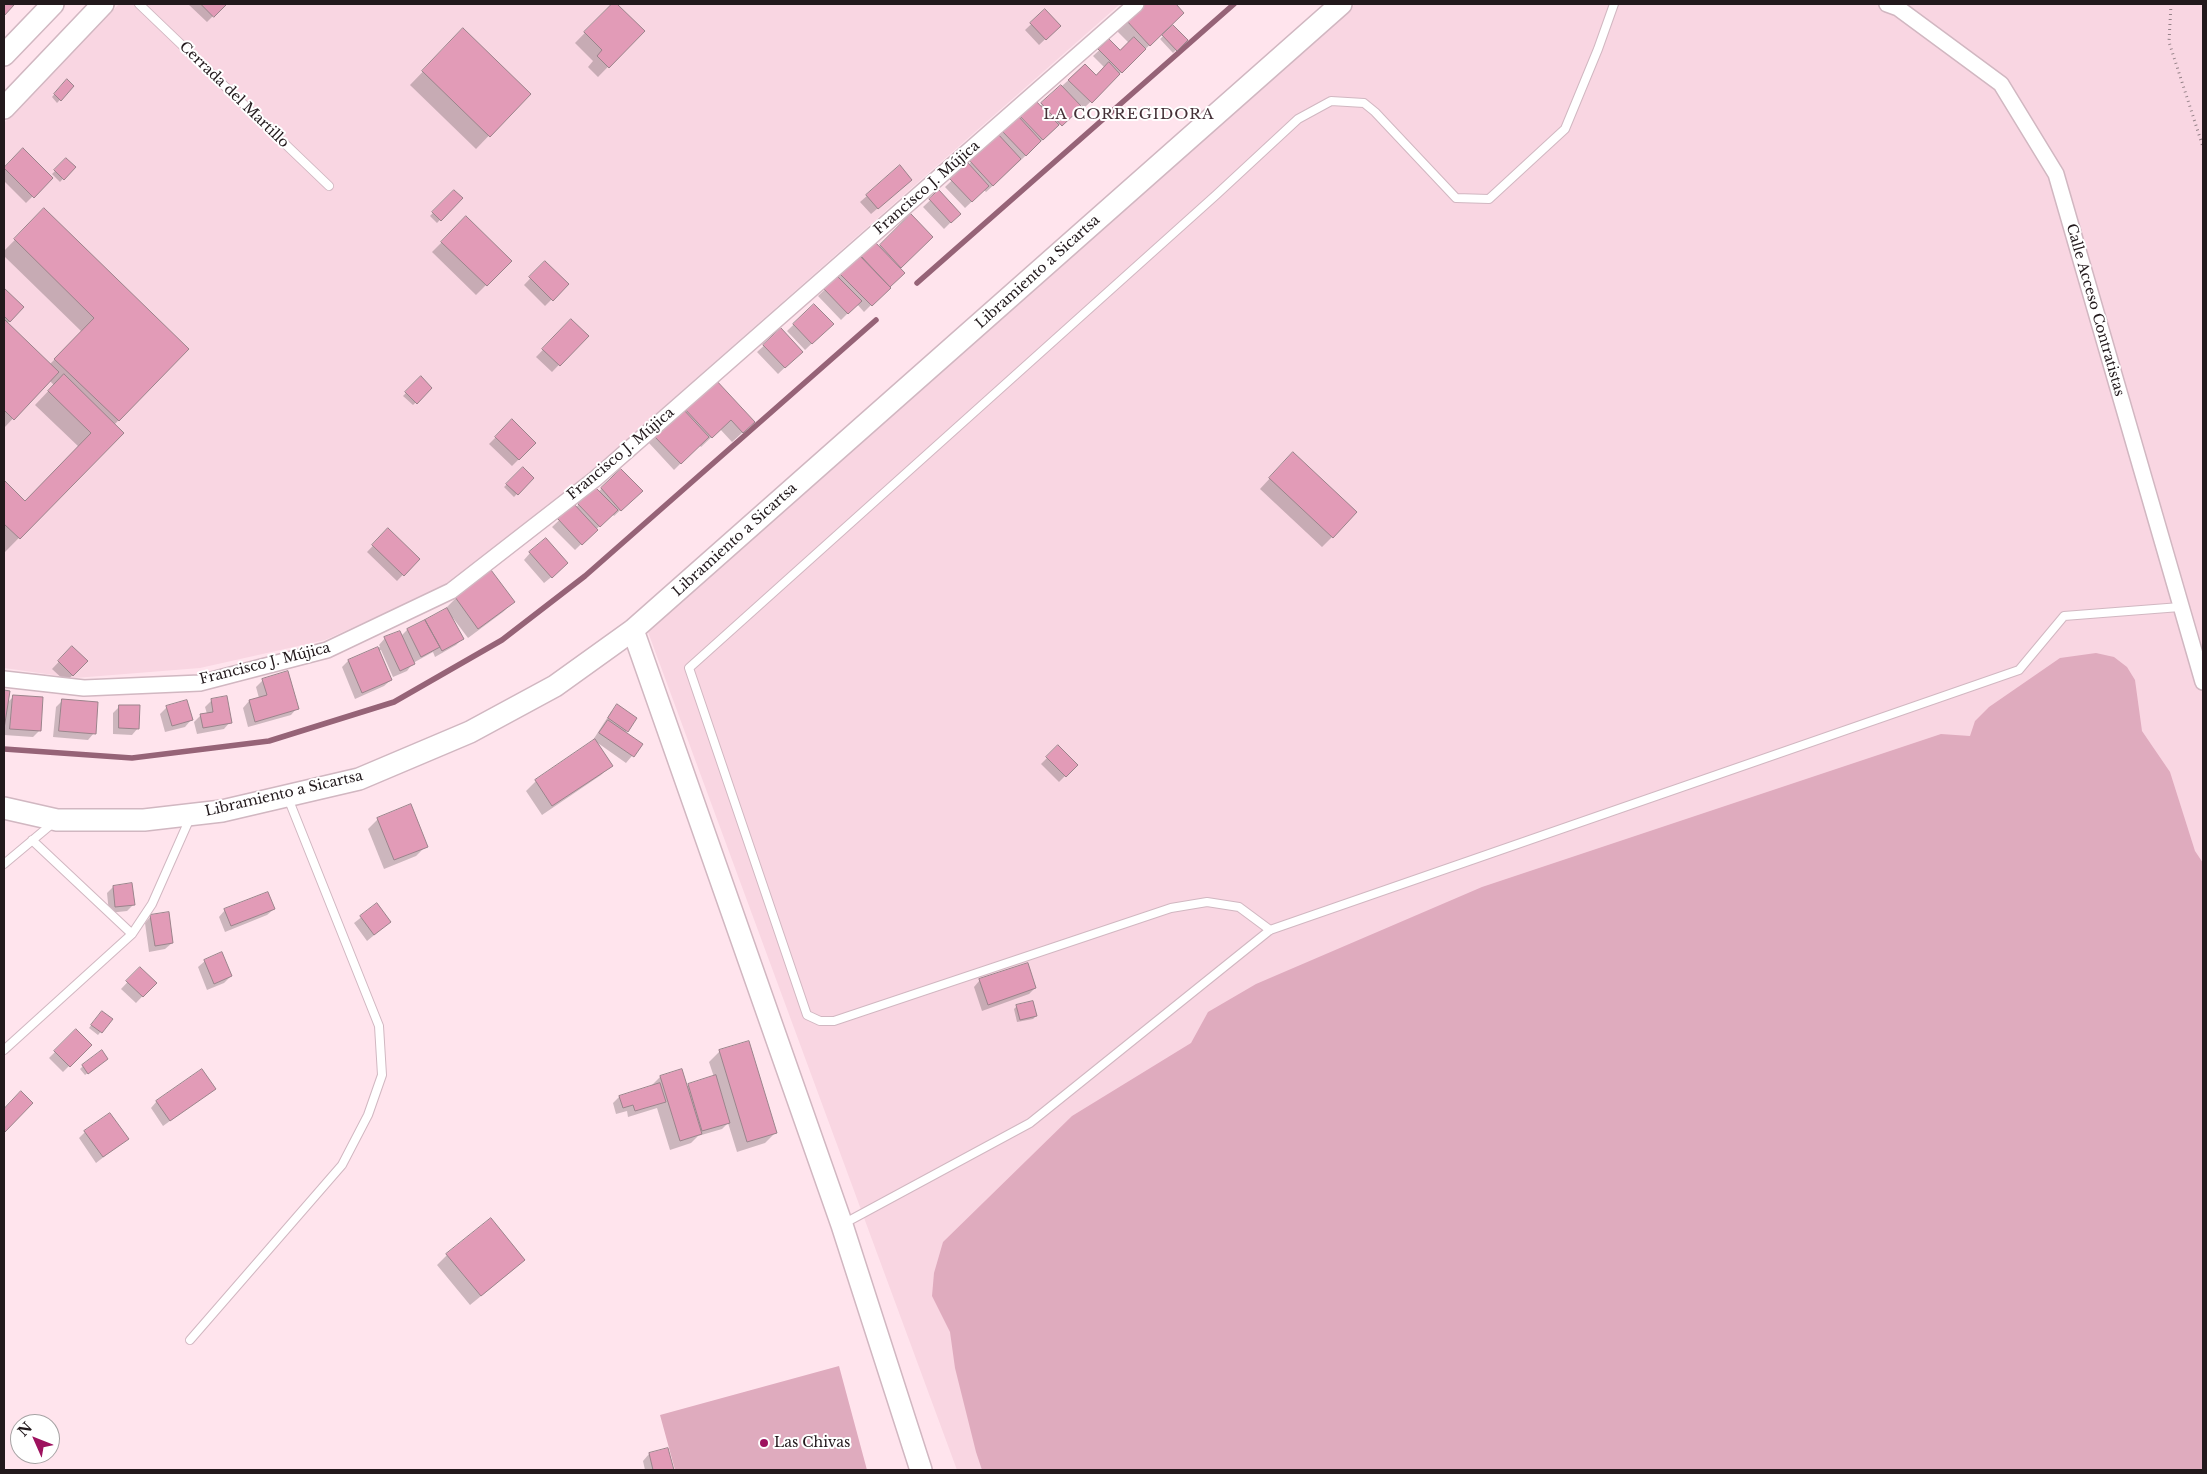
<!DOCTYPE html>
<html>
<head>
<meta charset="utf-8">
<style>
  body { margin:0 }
  #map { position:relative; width:2207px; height:1474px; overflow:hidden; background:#ffe4ed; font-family:"Libre Baskerville",serif }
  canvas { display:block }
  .frame { position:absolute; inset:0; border:5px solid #22191c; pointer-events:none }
  .north { position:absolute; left:10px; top:1414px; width:50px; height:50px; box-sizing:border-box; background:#fff; border:1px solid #a7a3a4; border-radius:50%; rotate:314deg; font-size:14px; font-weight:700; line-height:20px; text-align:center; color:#22191c }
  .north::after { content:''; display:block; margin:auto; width:18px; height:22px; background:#9e125f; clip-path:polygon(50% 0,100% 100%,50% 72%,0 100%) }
</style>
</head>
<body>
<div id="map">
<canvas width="2207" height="1474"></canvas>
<div class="frame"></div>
<div class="north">N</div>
</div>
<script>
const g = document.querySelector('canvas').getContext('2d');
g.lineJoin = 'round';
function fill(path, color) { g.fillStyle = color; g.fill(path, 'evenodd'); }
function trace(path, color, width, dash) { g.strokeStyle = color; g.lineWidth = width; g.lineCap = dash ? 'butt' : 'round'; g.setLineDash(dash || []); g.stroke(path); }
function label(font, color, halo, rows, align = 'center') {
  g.font = font + ' "Libre Baskerville",serif'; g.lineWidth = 4; g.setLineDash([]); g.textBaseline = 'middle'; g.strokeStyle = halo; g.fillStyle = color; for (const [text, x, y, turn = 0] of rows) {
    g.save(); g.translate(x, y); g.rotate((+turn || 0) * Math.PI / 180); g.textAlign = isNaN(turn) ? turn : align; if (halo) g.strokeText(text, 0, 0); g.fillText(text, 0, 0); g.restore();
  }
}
fill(new Path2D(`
  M119 4H1120L590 472 446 586 325 640 200 668 75 678 4 668V123Z
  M1355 4H2203V1470H957L648 632Z`), '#f9d6e2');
fill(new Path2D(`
  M2096 653 2114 657 2127 667 2135 680 2142 731 2170 772 2195 851 2203 863V1470H982L976 1452 955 1368 950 1332 932 1296 934 1273 943 1242 1072 1116 1191 1043 1208 1012 1256 984 1482 887 1941 734 1970 736 1975 721 1989 707 2060 658Z
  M839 1366 867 1470H675L660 1415Z`), '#dfabbe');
fill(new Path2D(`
  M188 4H225L207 22Z
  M613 4 643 31 598 77 588 67 593 61 575 43Z
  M1145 4H1174L1183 13 1084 108 1081 105 986 192 984 190 965 208 945 187 1013 122 1019 114 1040 106 1085 65 1096 77 1105 68 1093 56 1109 41 1120 52 1129 43 1117 31Z
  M1045 11 1059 26 1039 45 1025 30Z
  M1173 26 1186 40 1173 53 1160 39Z
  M463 30 529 94 476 149 410 85Z
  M67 80 73 86 57 103 52 97Z
  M23 150 51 178 26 203 4 181V169Z
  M66 160 74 167 60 182 52 174Z
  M900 167 904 186 871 214 860 202Z
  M454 191 461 198 437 223 430 216Z
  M939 192 960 213 944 229 923 207Z
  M44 210 187 349 114 425 122 433 5 552 4 482 25 503 79 447 35 405 54 385 49 380 4 428V289L22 307 7 324 49 365 82 332 4 256V251Z
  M911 216 932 237 899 268 903 273 864 312 857 304 841 320 818 296 874 243 878 247Z
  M466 218 510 261 476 295 432 252Z
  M545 263 567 284 545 306 524 285Z
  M814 305 832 324 805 350 787 331Z
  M571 321 587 336 552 372 536 357Z
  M781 330 801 352 778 374 757 352Z
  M421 378 431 388 413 405 403 396Z
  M715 381 743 432 732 442 720 429 701 447 699 445 674 470 649 443Z
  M512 421 535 443 512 466 489 444Z
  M1283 464 1332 537 1322 547 1260 489Z
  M523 469 532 478 514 497 504 487Z
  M621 471 641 491 614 516 612 514 575 550 552 527 574 506 575 508 595 489 598 492Z
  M388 530 418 559 397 581 367 552Z
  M530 553 560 570 544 583 524 560Z
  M456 598 513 602 503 612 468 638 453 618 452 619 462 639 456 645 435 657 433 652 413 663 407 671 393 677 381 650 379 651 391 680 384 686 355 699 342 667 348 661 380 647 379 645 385 638 401 636 407 630 447 609 446 608Z
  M72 648 86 661 66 682 52 669Z
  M263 680 297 708 291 715 248 727 243 708 249 701 259 698 256 687Z
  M4 691 9 692 7 703 13 697 40 730 33 737 4 735Z
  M63 700 94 733 88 740 53 737 56 707Z
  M212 700 230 722 224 729 197 734 194 722 201 715 207 714 205 707Z
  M120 706 138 728 132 735 113 734V713Z
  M618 706 636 718 625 733 642 744 626 763 595 741 611 765 601 775 542 815 526 791 536 781 595 741 593 740 611 712Z
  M167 707 191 720 185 727 165 732 160 714Z
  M1058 747 1076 765 1059 782 1041 764Z
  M378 819 426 846 416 856 384 869 368 829Z
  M113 887 133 905 127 911 109 913 107 893Z
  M377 905 390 922 367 941 354 923Z
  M274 909 267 915 225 932 219 917 225 910Z
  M151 916 172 943 165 949 149 952 145 923Z
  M205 961 231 976 224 983 207 990 198 967Z
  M140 969 155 983 136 1003 121 989Z
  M980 980 1035 988 1029 994 982 1011 974 987Z
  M1017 1006 1036 1016 1033 1019 1017 1022 1014 1009Z
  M99 1015 111 1020 98 1035 89 1028Z
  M76 1031 90 1045 63 1072 49 1058Z
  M720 1051 775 1133 765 1143 737 1152 728 1123 722 1129 698 1136 691 1143 670 1150 657 1108 628 1117 627 1111 616 1114 613 1103 619 1097 650 1087 660 1077 681 1071 686 1087 714 1077 709 1062Z
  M103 1061 85 1075 80 1069 83 1066Z
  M214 1089 163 1126 151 1108 157 1101Z
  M85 1132 127 1139 96 1163 79 1138Z
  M447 1255 513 1270 470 1305 437 1265Z
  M667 1449 672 1470H645L643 1461 649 1454Z`), '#0003');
trace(new Path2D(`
  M917 283 1234 4
  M4 749 132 758 269 741 394 702 502 640 585 576 876 320`), '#966377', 5.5);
const building = new Path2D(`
  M4 4 14 5 4 16Z
  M201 4H227L214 17Z
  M612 4H617L645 31 609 68 597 56 602 50 584 32Z
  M1143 4H1176L1184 13 1150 46 1126 20Z
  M1045 9 1061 26 1046 40 1030 23Z
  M1173 25 1188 40 1177 51 1162 35Z
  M463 28 531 94 490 137 422 71Z
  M1134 37 1146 49 1122 73 1098 49 1109 39 1120 50Z
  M1109 62 1120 74 1092 103 1068 80 1085 64 1096 75Z
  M67 79 74 86 61 101 54 94Z
  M1061 85 1082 107 1062 126 1041 103Z
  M1034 99 1059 125 1043 140 1018 114Z
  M1018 116 1041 141 1026 156 1002 131Z
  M997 133 1021 159 993 186 969 160Z
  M23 148 53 178 34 198 4 168Z
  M66 158 76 167 64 180 54 170Z
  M968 163 989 186 972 202 950 179Z
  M900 165 912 180 878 209 866 195Z
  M454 190 463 198 441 221 432 212Z
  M939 190 961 214 951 223 929 199Z
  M44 208 189 349 119 421 54 359 94 318 14 239Z
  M911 214 933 237 901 268 880 245Z
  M466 216 512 261 487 286 441 242Z
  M874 241 905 273 890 287 860 255Z
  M859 255 891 288 872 306 840 274Z
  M545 261 569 284 553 301 529 277Z
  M837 276 862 301 848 314 824 289Z
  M4 288 24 307 10 322 4 316Z
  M814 304 834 324 812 344 793 324Z
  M4 319 59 372 14 420 4 410Z
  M571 319 589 336 560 366 542 349Z
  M781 328 803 352 785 368 763 345Z
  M64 374 124 433 20 539 4 524V480L25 501 91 433 48 391Z
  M421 376 432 388 417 404 405 392Z
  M715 379 755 422 743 433 731 420 712 438 684 408Z
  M683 409 709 437 681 464 654 436Z
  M512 419 536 443 519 460 495 437Z
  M1293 452 1357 512 1333 538 1269 478Z
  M523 467 534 478 518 495 506 484Z
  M621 469 643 491 621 511 601 488Z
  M595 487 618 510 600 527 578 504Z
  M574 504 598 530 582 545 558 519Z
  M388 528 420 559 404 576 372 545Z
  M546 538 568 563 552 578 529 552Z
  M491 570 515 602 478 629 455 597Z
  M447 608 464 639 442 651 425 620Z
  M425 620 440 647 421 657 407 629Z
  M400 631 415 664 400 671 384 637Z
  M72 646 88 661 73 676 58 661Z
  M378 647 392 680 362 693 348 660Z
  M288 671 299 709 255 722 249 700 267 695 262 679Z
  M4 690 10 691 4 729Z
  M13 695 43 697 41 731 10 729Z
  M227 696 232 723 203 728 200 714 213 712 211 699Z
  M62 699 98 702 96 734 59 731Z
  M187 700 193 720 172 726 166 706Z
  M617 704 637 718 628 732 608 718Z
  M119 705H140L139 729 119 728Z
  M608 720 643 744 634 757 599 733Z
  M595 739 613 766 552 806 535 780Z
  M1058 745 1078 765 1066 777 1046 757Z
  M411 804 428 847 394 860 377 818Z
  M132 883 135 905 115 907 113 886Z
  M268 892 275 909 231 926 224 909Z
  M377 903 391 922 374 935 360 916Z
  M169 912 173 943 155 946 150 915Z
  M222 952 232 976 214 984 204 960Z
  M1028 963 1036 988 988 1005 979 979Z
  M140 967 157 983 143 997 126 981Z
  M1033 1001 1037 1016 1020 1020 1016 1005Z
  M102 1011 113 1019 102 1033 91 1025Z
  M76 1029 92 1045 70 1067 54 1051Z
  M749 1041 777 1133 747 1142 719 1050Z
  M102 1050 108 1059 88 1074 82 1065Z
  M202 1069 216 1089 170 1121 156 1101Z
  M682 1069 702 1134 680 1141 660 1076Z
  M716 1075 730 1123 702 1131 688 1084Z
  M660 1083 666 1102 635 1111 633 1105 623 1108 619 1096Z
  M21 1091 33 1103 4 1133V1109Z
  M110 1113 129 1139 103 1157 84 1131Z
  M491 1218 525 1260 481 1296 446 1254Z
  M668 1448 674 1470H653L649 1453Z`);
fill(building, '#e29bb7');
trace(building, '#9b838b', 1);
const lane = new Path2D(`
  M139 4 329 186
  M32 840 132 934
  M4 864 53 823
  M1270 930 1239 907 1207 902 1171 908 834 1021H820L807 1015 689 668 1216 195 1298 119 1331 101 1364 103 1375 112 1456 198 1489 199 1565 129 1598 49 1614 4
  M4 1050 132 934 152 904 190 818
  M843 1224 1030 1123 1270 930 2019 670 2064 616 2180 607
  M190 1340 342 1165 368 1115 382 1075 379 1026 288 798`);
const street = new Path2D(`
  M1887 4 1898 8 2001 84 2056 174 2203 682
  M4 679 84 688 200 683 327 650 451 591 595 479 1136 4`);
const secondary = new Path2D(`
  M4 55 53 4
  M4 108 103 4
  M633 630 842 1225 921 1470
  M4 808 57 820H144L222 811 359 779 470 732 555 686 633 630 1341 4`);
trace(lane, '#d1b7c1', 10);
trace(street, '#d1b7c1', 18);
trace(secondary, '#d1b7c1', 24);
trace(new Path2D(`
  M2171 4 2169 42 2203 147`), '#958288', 3, [1, 4]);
trace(lane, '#fff', 8);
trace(street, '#fff', 15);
trace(secondary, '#fff', 21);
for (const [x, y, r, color] of [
  [764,1443,5,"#9e125f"]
]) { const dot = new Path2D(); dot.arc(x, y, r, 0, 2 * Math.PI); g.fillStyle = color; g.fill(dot); trace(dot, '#fff', 2); }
label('14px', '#22191c', '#fff', [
  ["Cerrada del Martillo",234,95,44],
  ["Francisco J. Mújica",927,188,-41],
  ["Libramiento a Sicartsa",1038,272,-42],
  ["Calle Acceso Contratistas",2095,310,74],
  ["Francisco J. Mújica",621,454,-40],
  ["Libramiento a Sicartsa",735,540,-42],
  ["Francisco J. Mújica",265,664,-14],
  ["Libramiento a Sicartsa",284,794,-13]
]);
label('14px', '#22191c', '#fff', [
  ["Las Chivas",774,1443]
], 'left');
g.letterSpacing = '1px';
label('15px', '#443037', '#fff', [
  ["LA CORREGIDORA",1129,115]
]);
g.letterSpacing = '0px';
</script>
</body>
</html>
